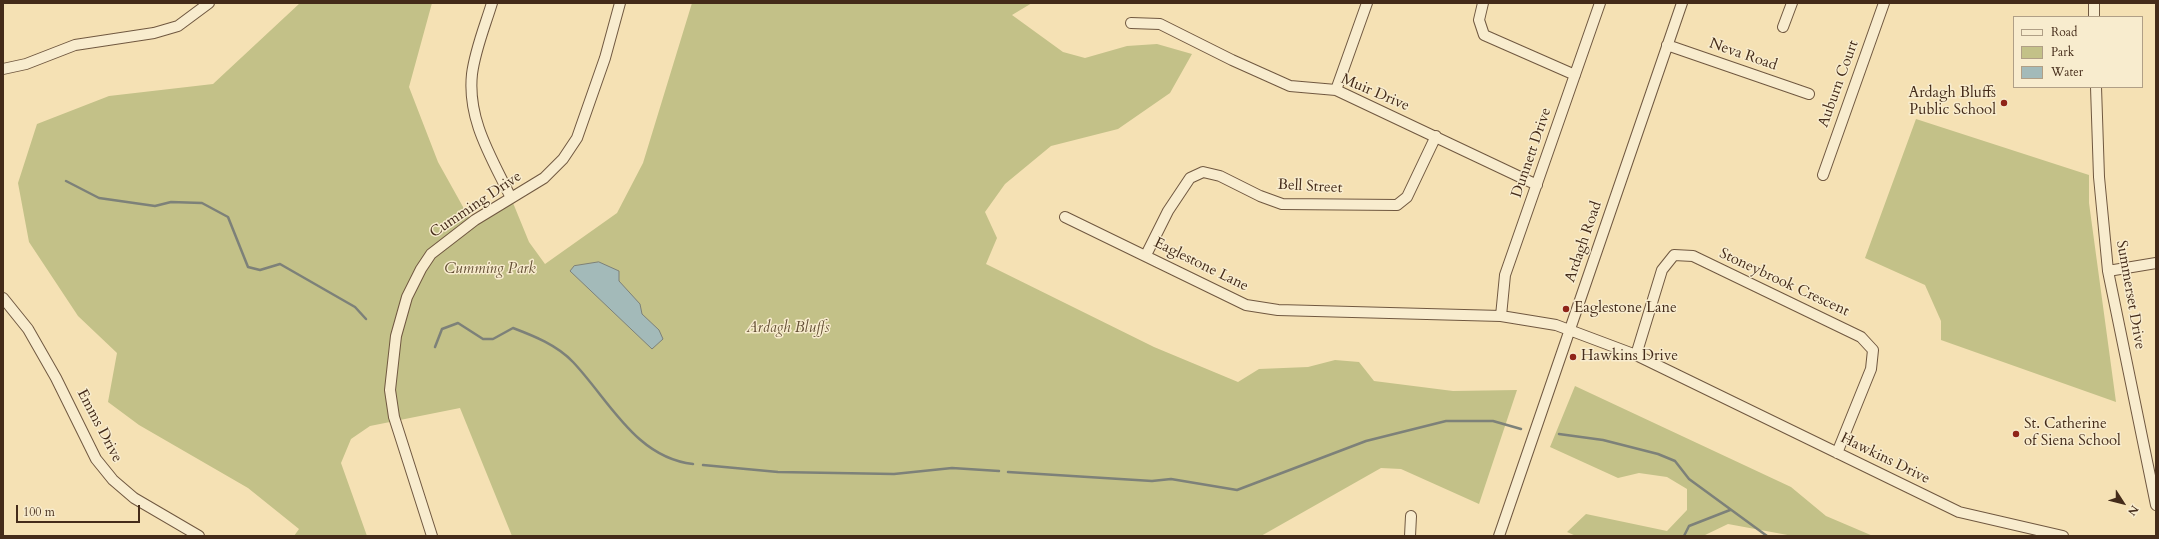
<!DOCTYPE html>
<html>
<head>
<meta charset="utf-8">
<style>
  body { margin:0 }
  #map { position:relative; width:2159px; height:539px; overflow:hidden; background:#f5e1b4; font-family:Cardo,serif }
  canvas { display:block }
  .frame { position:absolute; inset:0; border:4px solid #442b19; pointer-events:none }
  .legend { position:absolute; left:2013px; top:16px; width:130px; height:72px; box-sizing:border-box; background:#f8ecce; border:1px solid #b09f86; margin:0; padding:5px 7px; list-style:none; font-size:12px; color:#442b19 }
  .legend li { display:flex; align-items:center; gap:8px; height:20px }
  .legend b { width:20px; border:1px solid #b09f86 }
  .north { position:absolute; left:2103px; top:483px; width:40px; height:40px; -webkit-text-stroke:3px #f8ecce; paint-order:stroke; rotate:126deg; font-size:11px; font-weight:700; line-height:16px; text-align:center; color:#442b19 }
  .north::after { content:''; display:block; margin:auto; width:14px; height:18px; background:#442b19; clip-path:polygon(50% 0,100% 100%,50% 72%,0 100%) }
  .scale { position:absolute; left:16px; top:505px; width:124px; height:18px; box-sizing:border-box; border:2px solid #442b19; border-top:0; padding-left:5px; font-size:12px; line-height:14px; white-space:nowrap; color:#442b19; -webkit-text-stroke:3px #f8ecce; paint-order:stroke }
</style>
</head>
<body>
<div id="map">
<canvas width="2159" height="539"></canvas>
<div class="frame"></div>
<ul class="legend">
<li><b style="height:5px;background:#f8ecce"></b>Road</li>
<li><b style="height:11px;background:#c3c188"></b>Park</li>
<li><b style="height:11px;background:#a3bab9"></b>Water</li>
</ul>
<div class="north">N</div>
<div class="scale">100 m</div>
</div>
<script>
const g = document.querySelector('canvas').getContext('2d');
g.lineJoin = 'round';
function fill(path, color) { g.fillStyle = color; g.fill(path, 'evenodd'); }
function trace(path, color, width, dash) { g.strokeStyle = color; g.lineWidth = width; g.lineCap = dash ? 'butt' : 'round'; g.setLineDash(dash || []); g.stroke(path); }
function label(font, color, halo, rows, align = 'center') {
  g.font = font + ' Cardo,serif'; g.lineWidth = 3; g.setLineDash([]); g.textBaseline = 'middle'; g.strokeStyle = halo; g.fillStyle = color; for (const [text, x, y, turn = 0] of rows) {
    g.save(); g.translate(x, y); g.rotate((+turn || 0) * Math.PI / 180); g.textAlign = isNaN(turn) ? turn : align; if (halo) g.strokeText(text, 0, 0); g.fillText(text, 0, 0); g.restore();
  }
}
fill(new Path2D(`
  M300 3H432L409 87 438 162 472 223 511 198 529 242 545 264 617 213 643 163 692 3H1032L1012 15 1063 52 1085 58 1127 46 1157 44 1192 54 1170 93 1118 129 1051 146 1005 184 985 212 997 238 986 264 1154 347 1238 382 1259 369 1308 367 1335 360 1359 362 1374 381 1453 391 1517 390 1479 504 1401 469 1381 468 1261 536H512L460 408 370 426 351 439 341 463 367 536H294L299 529 248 488 139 425 108 402 117 353 78 316 29 242 18 183 37 124 109 96 213 84Z
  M1916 119 2089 175V203L2116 402 1941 340V321L1925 285 1865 258Z
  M1575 386 1791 487 1826 516 1873 536H1793L1728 524 1703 536H1576L1567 532 1586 514 1667 531 1687 510V489L1667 477 1639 473 1618 478 1550 447Z`), '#c3c188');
const water = new Path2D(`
  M599 262 619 271V281L640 304 642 314 659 330 663 339 652 349 570 271 574 266Z`);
fill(water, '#a3bab9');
trace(water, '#7d8179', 1);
trace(new Path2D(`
  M66 181 99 198 155 206 171 202 202 203 228 217 248 267 260 270 280 264 355 307 366 319
  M435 347 442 329 458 323 483 339H493L513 328C534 336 557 345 573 362 609 400 636 458 693 464
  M1559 434 1603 440 1658 454 1675 461 1689 479 1767 536
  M703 465 778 472 894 474 952 468 999 471
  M1008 472 1152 481 1171 479 1237 490 1366 441 1446 421H1493L1521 429
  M1684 536 1689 526 1730 510`), '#7d8179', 2.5);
const minor = new Path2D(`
  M492 3C485 26 475 50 472 74 467 120 492 158 511 198
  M1483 3 1479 20 1484 35 1575 75
  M2094 3V17
  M1131 23 1160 24 1232 60 1290 86 1336 90 1537 185
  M1783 27 1792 3
  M1667 45 1809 94
  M3 69 26 64 75 45 154 33 178 26 209 3
  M2096 87 2099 177 2108 271 2156 505
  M1336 90 1367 3
  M1823 175 1884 3
  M1065 217 1246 305 1278 310 1501 316 1556 325 1636 355 1959 512 2063 536
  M1146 255 1168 211 1190 178 1203 172 1220 176 1260 196 1282 204 1397 205 1407 197 1436 136
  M2108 271 2156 263
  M3 298 28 329 56 378 96 459 113 480 134 498 199 536
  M1501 316 1505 275 1600 3
  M1636 355 1662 270 1674 255 1693 256 1861 337 1873 350 1871 369 1837 453
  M432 536 394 417 390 390 396 336 407 297 421 269 431 254 475 220 544 178 563 159 577 138 605 58 620 3
  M1410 536 1411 516
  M1499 536 1682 3`);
trace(minor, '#705840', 12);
trace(minor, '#f8ecce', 10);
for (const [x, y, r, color] of [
  [2004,103,4,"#8f2418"],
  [1566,309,4,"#8f2418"],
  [1573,357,4,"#8f2418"],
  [2016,434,4,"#8f2418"]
]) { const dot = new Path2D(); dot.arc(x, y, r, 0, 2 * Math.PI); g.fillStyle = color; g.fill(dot); trace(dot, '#f8ecce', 1.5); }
label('15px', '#442b19', '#f8ecce', [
  ["Neva Road",1743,55,19],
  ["Auburn Court",1839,84,-70],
  ["Muir Drive",1375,93,23],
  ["Dunnett Drive",1532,153,-71],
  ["Bell Street",1310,187,3],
  ["Cumming Drive",476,205,-34],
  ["Ardagh Road",1584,242,-71],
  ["Eaglestone Lane",1201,265,26],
  ["Stoneybrook Crescent",1784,283,25],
  ["Summerset Drive",2130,295,80],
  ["Emms Drive",99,426,62],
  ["Hawkins Drive",1885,459,26]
]);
label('15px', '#442b19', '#f8ecce', [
  ["Ardagh Bluffs",1996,94,"right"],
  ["Public School",1996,111,"right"],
  ["Eaglestone Lane",1574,309],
  ["Hawkins Drive",1581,357],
  ["St. Catherine",2024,425],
  ["of Siena School",2024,442]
], 'left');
label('italic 15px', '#645035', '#f8ecce', [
  ["Cumming Park",490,270],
  ["Ardagh Bluffs",788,329]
]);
</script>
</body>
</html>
